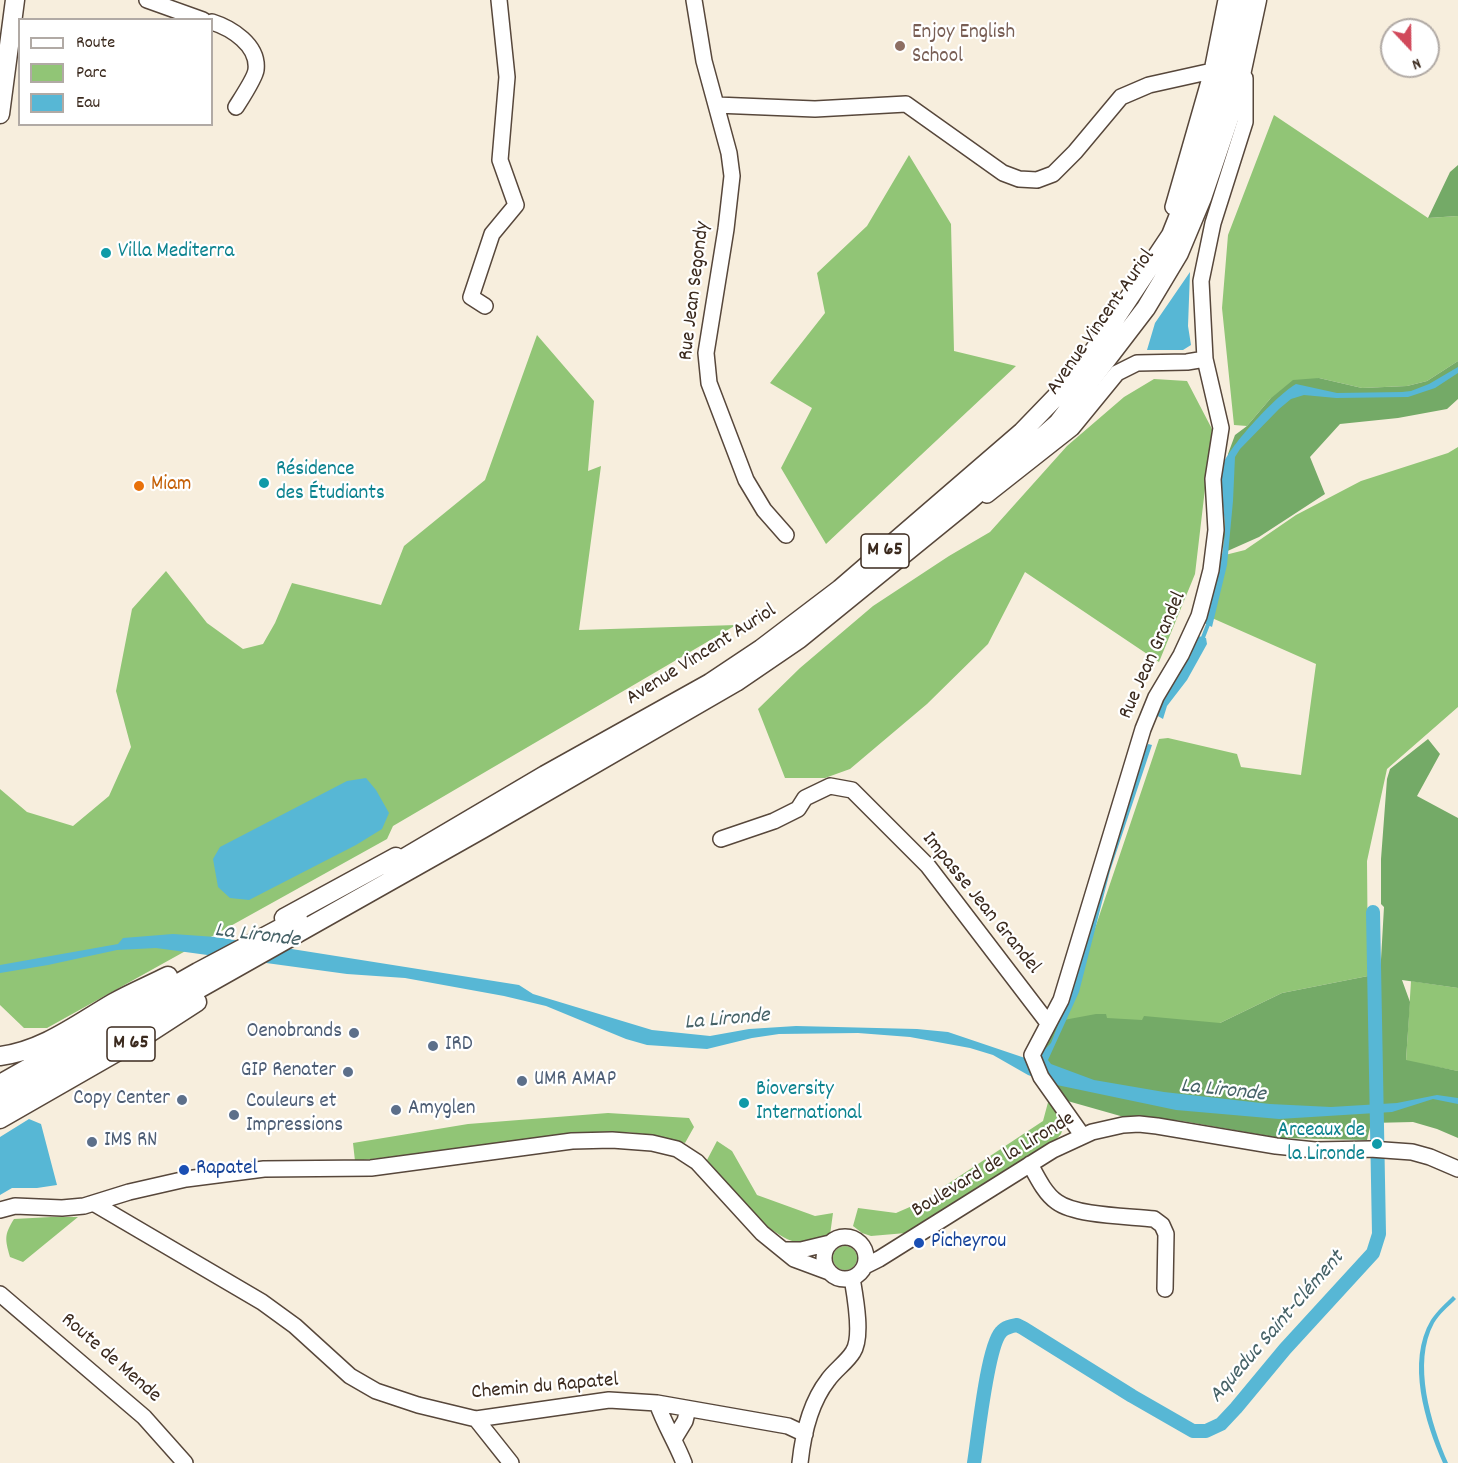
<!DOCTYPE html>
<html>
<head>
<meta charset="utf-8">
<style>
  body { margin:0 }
  #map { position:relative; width:1458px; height:1463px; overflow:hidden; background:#f7eedd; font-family:Dekko,sans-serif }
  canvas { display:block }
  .legend { position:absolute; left:18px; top:18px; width:195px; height:108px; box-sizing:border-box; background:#fff; border:2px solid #b1aaa5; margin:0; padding:8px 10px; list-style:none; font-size:18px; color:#3b2a1e }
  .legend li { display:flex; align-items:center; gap:12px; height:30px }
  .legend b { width:30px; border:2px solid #b1aaa5 }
  .north { position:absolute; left:1380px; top:18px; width:60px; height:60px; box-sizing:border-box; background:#fff; border:2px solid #b1aaa5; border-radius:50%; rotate:158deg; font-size:16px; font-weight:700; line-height:24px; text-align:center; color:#3b2a1e }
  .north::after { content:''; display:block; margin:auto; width:21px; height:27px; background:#d1495b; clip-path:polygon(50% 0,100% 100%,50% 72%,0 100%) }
</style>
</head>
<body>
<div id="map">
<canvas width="1458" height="1463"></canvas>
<ul class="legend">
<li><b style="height:8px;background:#fff"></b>Route</li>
<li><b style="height:16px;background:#91c576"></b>Parc</li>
<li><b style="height:16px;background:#57b7d5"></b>Eau</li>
</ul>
<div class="north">N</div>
</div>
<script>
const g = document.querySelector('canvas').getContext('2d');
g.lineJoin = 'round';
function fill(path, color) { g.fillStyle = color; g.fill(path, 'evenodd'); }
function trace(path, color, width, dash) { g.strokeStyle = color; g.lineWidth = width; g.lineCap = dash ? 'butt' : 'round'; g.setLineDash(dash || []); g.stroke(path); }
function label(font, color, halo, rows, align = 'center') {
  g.font = font + ' Dekko,sans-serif'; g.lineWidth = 4.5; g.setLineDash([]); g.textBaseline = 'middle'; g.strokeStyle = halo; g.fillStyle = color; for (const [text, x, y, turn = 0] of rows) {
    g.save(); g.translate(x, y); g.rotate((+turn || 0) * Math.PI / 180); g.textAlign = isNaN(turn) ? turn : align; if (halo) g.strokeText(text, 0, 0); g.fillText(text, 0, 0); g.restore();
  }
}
fill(new Path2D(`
  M1274 115 1428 218 1458 216V361L1427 381 1407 386 1362 388 1319 378 1270 399 1247 426 1234 425 1222 308 1228 235Z
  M909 155 951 224 954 351 1016 366 826 544 781 468 812 408 770 383 825 313 817 273 867 226Z
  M537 335 594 401 588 471 601 466 579 630 736 625 393 826 387 839 47 1028H24L0 1005V789L27 812 73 826 109 796 131 747 116 691 132 609 166 571 207 623 243 649 263 644 275 623 292 583 381 605 404 546 485 480Z
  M1154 379 1187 381 1212 429 1195 574 1159 662 1025 572 988 644 927 704 850 769 825 778H785L758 709 800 668 873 606 949 556 990 532 1067 446 1124 397Z
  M1458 447V707L1387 769 1367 861 1368 976 1282 993 1220 1023 1060 1024 1089 946 1159 739 1168 738 1237 754 1241 767 1301 775 1316 664 1212 618 1221 556 1245 550 1296 515 1361 481 1448 453Z
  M1411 981 1458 988V1071L1406 1061Z
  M1050 1095 1066 1120 1061 1134 1052 1144 906 1233 871 1236 862 1233 853 1226 858 1208 896 1213 919 1203 1043 1121Z
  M608 1113 689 1118 694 1127 685 1143C620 1123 570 1134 504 1142 455 1149 405 1155 355 1161L353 1143 468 1124Z
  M717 1141 732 1151 757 1195 815 1216 833 1213 830 1235C823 1238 815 1242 808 1243 774 1248 726 1183 707 1160Z
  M51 1217H78L23 1262 10 1257C5 1239 4 1235 14 1219Z
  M833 1258a12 12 0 1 1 24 0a12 12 0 1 1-24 0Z`), '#91c576');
fill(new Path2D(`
  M1458 165V216L1428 218 1450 172Z
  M1458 361V399L1447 409 1398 418 1340 424 1310 457 1325 494 1259 537 1223 553 1228 454 1235 435 1247 426 1270 399 1293 380 1319 378 1362 388 1407 386 1427 381Z
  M1428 739 1440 754 1417 796 1458 818V988L1402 980 1410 1002 1406 1060 1458 1071V1138L1437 1129 1413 1122 1371 1123 1367 1140 1280 1138 1182 1121 1153 1118 1124 1117 1064 1100 1037 1056 1053 1022 1096 1014H1106L1107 1018 1142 1020 1144 1016 1220 1023 1282 993 1368 976 1380 977 1384 907 1381 904V859L1387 779 1390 769Z`), '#74aa67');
fill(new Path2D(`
  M1190 272 1188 326 1191 345 1183 350H1147L1155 323Z
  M1458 367V373L1435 388 1408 397 1336 398 1304 395 1291 399 1279 409 1240 449 1235 457 1233 501 1227 565 1212 627 1204 623C1212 600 1226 549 1225 525 1224 508 1218 481 1223 465 1229 446 1279 393 1296 384L1337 393 1402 392 1411 391 1429 384Z
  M1198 636 1206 638 1207 644 1187 680 1167 706 1163 719 1156 715C1166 687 1186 663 1198 636Z
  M1148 744 1152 745 1110 871 1079 992 1048 1060 1051 1064 1094 1080 1164 1092 1270 1104 1331 1107 1397 1103 1437 1095 1458 1098V1104L1433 1099 1392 1112 1279 1119 1176 1110 1052 1084 1028 1075 993 1055 970 1048 910 1037 858 1033 779 1034 752 1038 707 1049 647 1045 626 1039 546 1006 504 996 405 978 347 974 156 948 117 950 48 965 0 973V965L118 944 123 938 173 934 216 937 519 985 533 994 652 1030 710 1036 749 1029 796 1026 917 1029 948 1032 1025 1058 1038 1060V1056L1051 1043 1065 1007 1138 767Z
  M366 778 376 790 389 813 382 829 356 845 249 900 230 898 218 887 213 859 220 847 347 781Z
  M29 1119 41 1124 57 1185 37 1188H12L0 1195V1137Z
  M1453 1296 1456 1299C1449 1306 1439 1314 1434 1323 1412 1363 1431 1424 1448 1463H1443C1425 1422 1406 1362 1431 1320 1437 1311 1446 1303 1453 1296Z`), '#57b7d5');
trace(new Path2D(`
  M1202 640 1209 622`), '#57b7d5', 4);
trace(new Path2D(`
  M974 1463C978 1439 987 1347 1001 1332 1005 1327 1011 1326 1017 1325L1023 1328 1132 1396 1193 1431H1206L1221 1424 1236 1408 1285 1349 1373 1253 1379 1234 1373 912`), '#57b7d5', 14);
const minor = new Path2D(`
  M147 0 203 20
  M694 0 704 61 716 105 815 109 906 104 1003 173 1019 179 1037 180 1053 174 1075 152 1121 97 1149 85 1212 71
  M212 22C231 28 259 45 256 70 255 78 241 99 236 107
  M716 105 729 153 732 176 726 229 706 353 709 383 746 480 764 510 786 535
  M1173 207 1212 71 1226 0
  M485 306 471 297 492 234 516 205 500 160 507 77 499 0
  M987 495 1072 428 1117 373 1137 363 1187 362 1205 359
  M721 839 774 821 798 809 805 798 830 786 852 790 928 866 1048 1023
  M1082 1135 1041 1077 1032 1055 1061 1000 1143 729 1156 697 1181 655 1199 616 1211 570 1216 530 1213 479 1221 428 1205 359 1201 281 1213 223 1245 122V78
  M1030 1164C1037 1177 1045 1194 1057 1202 1076 1216 1129 1216 1154 1219L1162 1225 1166 1234 1165 1289
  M95 1204 262 1302 295 1326 350 1376 376 1391 418 1405 476 1419 609 1400 657 1403 788 1426 805 1434
  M0 1210 15 1206 62 1208 84 1206 129 1192 186 1179 264 1169 371 1168 572 1141 612 1140 652 1143 677 1149 697 1162 762 1233 794 1259 829 1272
  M824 1258a21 21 0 1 1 42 0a21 21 0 1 1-42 0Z
  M785 1250H801L830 1243
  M865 1266 879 1259 1053 1150 1092 1132 1123 1125 1139 1124 1157 1126 1276 1146 1315 1150 1370 1149 1412 1152 1430 1157 1458 1169
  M0 1294 144 1417 185 1463
  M657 1403C664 1424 676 1442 684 1463
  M476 1419 511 1463
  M674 1439 685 1421 688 1409
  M800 1463C803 1434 810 1403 828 1380 835 1370 847 1362 853 1352 863 1337 855 1296 852 1278`);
const major = new Path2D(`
  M0 114 15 0
  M389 867 545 775 710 683 761 649 840 589 1022 432 1079 373 1171 235 1203 155 1220 97 1239 0
  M284 918 396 857
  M0 1056C42 1051 77 1024 113 1003 131 993 150 985 168 976
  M0 1084 198 972 298 919
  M0 1101 482 829 736 682 799 639 970 500 1058 423 1146 308 1179 253 1202 198 1236 98 1257 0
  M0 1119 143 1037 197 1002`);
trace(minor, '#57473b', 18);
trace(major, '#57473b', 21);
trace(minor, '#fff', 15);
trace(major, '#fff', 18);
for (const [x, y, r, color] of [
  [900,46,6,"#8d6e63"],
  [106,253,6,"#0f9aa8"],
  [264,483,6,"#0f9aa8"],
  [139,486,6,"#e8710a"],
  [354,1033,6,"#5c6f8a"],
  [433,1046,6,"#5c6f8a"],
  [348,1072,6,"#5c6f8a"],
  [522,1081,6,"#5c6f8a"],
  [182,1100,6,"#5c6f8a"],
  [744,1103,6,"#0f9aa8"],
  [396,1110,6,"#5c6f8a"],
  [234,1115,6,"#5c6f8a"],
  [92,1142,6,"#5c6f8a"],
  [1377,1144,6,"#0f9aa8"],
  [184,1170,6,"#1a4fb4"],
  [919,1243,6,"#1a4fb4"]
]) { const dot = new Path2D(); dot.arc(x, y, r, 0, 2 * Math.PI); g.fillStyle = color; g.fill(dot); trace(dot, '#fff', 2); }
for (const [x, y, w] of [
  [885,551,48],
  [131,1044,48]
]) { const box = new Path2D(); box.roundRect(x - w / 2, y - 17, w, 34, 4.5); g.fillStyle = '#fff'; g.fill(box); trace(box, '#3b2a1e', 1.5); }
label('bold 20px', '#3b2a1e', null, [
  ["M 65",885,551],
  ["M 65",131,1044]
]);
label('21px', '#785e54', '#fff', [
  ["Enjoy English",912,34],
  ["School",912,58]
], 'left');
label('21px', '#0d838f', '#fff', [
  ["Villa Mediterra",118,253],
  ["Résidence",276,471],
  ["des Étudiants",276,495],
  ["Bioversity",756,1091],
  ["International",756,1115],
  ["Arceaux de",1365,1132,"right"],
  ["la Lironde",1365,1156,"right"]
], 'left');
label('21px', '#3b2a1e', '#fff', [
  ["Rue Jean Segondy",696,291,-83],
  ["Avenue Vincent Auriol",1102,323,-55],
  ["Avenue Vincent Auriol",702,656,-32],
  ["Rue Jean Grandel",1154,656,-66],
  ["Impasse Jean Grandel",980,904,51],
  ["Boulevard de la Lironde",994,1166,-31],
  ["Route de Mende",110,1359,41],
  ["Chemin du Rapatel",545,1388,-5]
]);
label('21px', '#c56008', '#fff', [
  ["Miam",151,486]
], 'left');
label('21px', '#4e5e75', '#fff', [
  ["Oenobrands",342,1033,"right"],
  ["IRD",445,1046],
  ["GIP Renater",336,1072,"right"],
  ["UMR AMAP",534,1081],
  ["Copy Center",170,1100,"right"],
  ["Couleurs et",246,1103],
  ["Impressions",246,1127],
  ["Amyglen",408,1110],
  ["IMS RN",104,1142]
], 'left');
label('21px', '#164399', '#fff', [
  ["Rapatel",196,1170],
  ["Picheyrou",931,1243]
], 'left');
label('italic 22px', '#466267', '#fff', [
  ["La Lironde",257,937,7],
  ["La Lironde",727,1021,-5],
  ["La Lironde",1223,1092,6],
  ["Aqueduc Saint-Clément",1278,1328,-49]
]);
</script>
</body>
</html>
